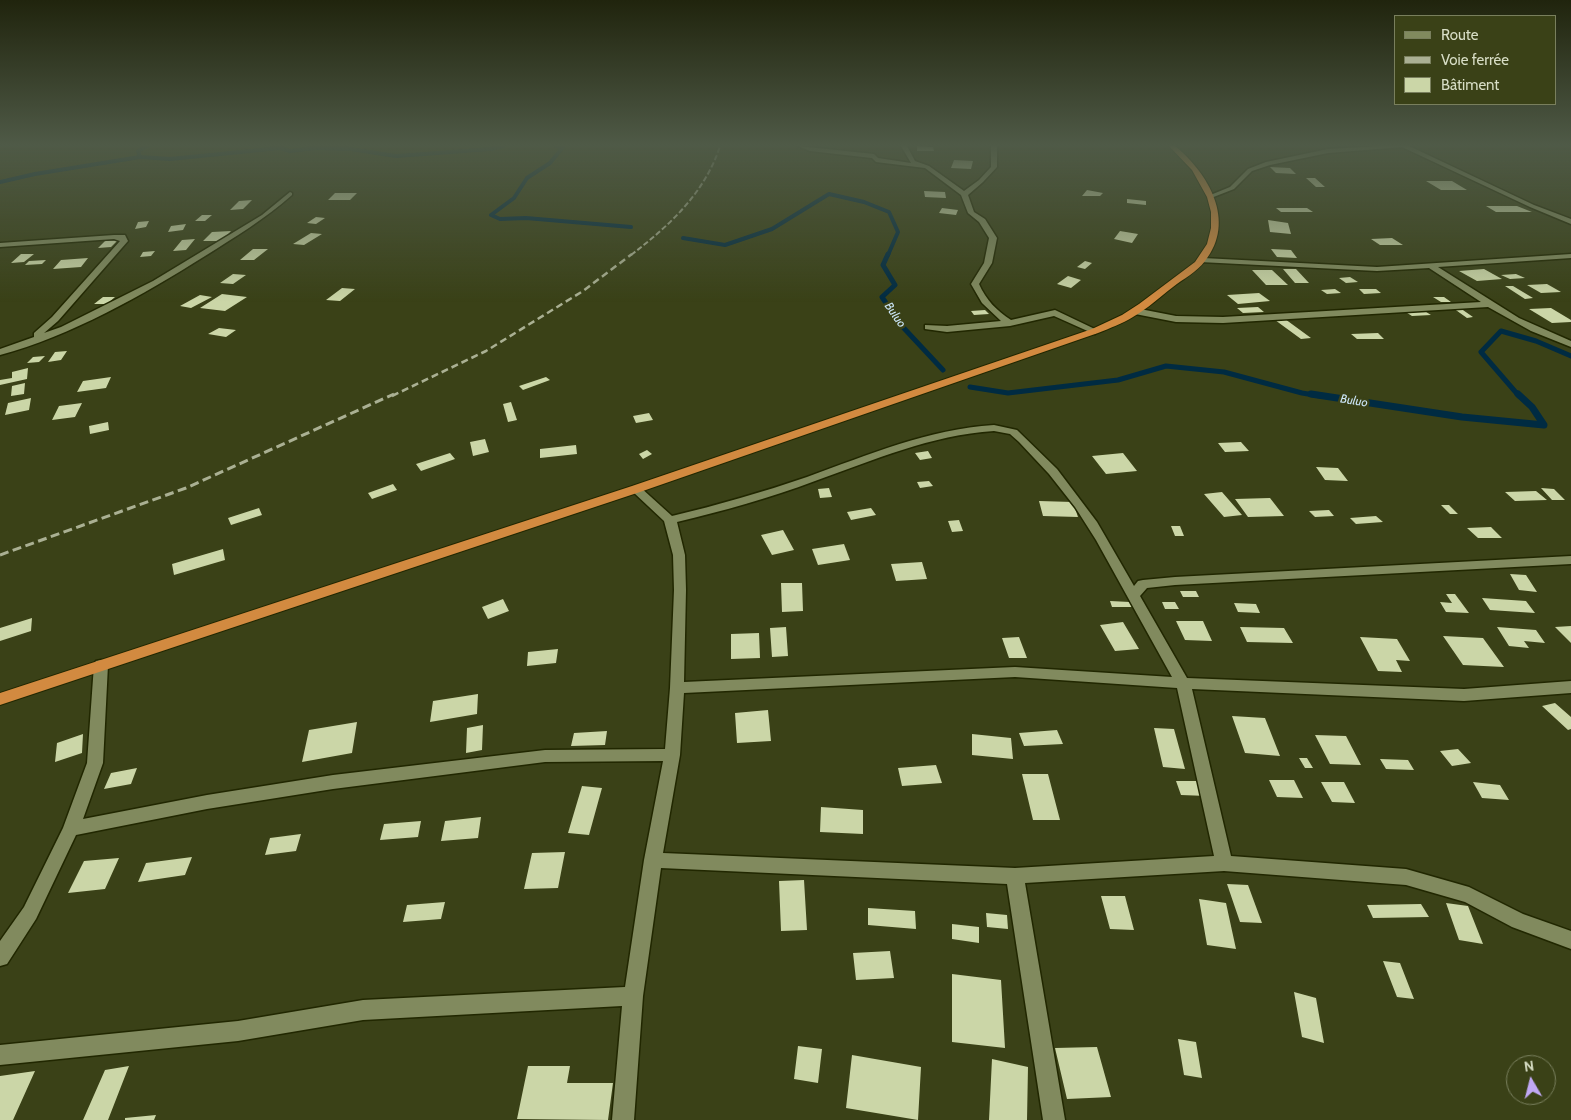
<!DOCTYPE html>
<html>
<head>
<meta charset="utf-8">
<style>
  body { margin:0 }
  #map { position:relative; width:1571px; height:1120px; overflow:hidden; background:#3a4117; font-family:Cabin,sans-serif }
  canvas { display:block }
  .legend { position:absolute; left:1394px; top:15px; width:162px; height:90px; box-sizing:border-box; background:#3a4117; border:1px solid #797f5d; margin:0; padding:6px 9px; list-style:none; font-size:15px; color:#d7ddc5 }
  .legend li { display:flex; align-items:center; gap:10px; height:25px }
  .legend b { width:25px; border:1px solid #797f5d }
  .north { position:absolute; left:1506px; top:1055px; width:50px; height:50px; box-sizing:border-box; background:#3a4117; border:1px solid #797f5d; border-radius:50%; rotate:352deg; font-size:14px; font-weight:700; line-height:20px; text-align:center; color:#d7ddc5 }
  .north::after { content:''; display:block; margin:auto; width:18px; height:22px; background:#c0a8f4; clip-path:polygon(50% 0,100% 100%,50% 72%,0 100%) }
</style>
</head>
<body>
<div id="map">
<canvas width="1571" height="1120"></canvas>
<ul class="legend">
<li><b style="height:6px;background:#818a5e"></b>Route</li>
<li><b style="height:6px;background:#aab093"></b>Voie ferrée</li>
<li><b style="height:14px;background:#cbd6a7"></b>Bâtiment</li>
</ul>
<div class="north">N</div>
</div>
<script>
const g = document.querySelector('canvas').getContext('2d');
g.lineJoin = 'round';
function trace(path, color, width, dash) { g.strokeStyle = color; g.lineWidth = width; g.lineCap = dash ? 'butt' : 'round'; g.setLineDash(dash || []); g.stroke(path); }
function fill(path, color) { g.fillStyle = color; g.fill(path, 'evenodd'); }
function label(font, color, halo, rows, align = 'center') {
  g.font = font + ' Cabin,sans-serif'; g.lineWidth = 5; g.setLineDash([]); g.textBaseline = 'middle'; g.strokeStyle = halo; g.fillStyle = color; for (const [text, x, y, turn = 0] of rows) {
    g.save(); g.translate(x, y); g.rotate((+turn || 0) * Math.PI / 180); g.textAlign = isNaN(turn) ? turn : align; if (halo) g.strokeText(text, 0, 0); g.fillText(text, 0, 0); g.restore();
  }
}
trace(new Path2D(`
  M556 146 563 147 550 163 527 178 514 198 491 215 500 219 526 218 631 227
  M140 157 138 151 148 146
  M0 182 35 174 140 157 170 159 280 148 290 151 316 148 350 149 396 156 491 149 503 146
  M683 238 725 245 772 229 829 194 864 202 889 212 898 232 888 255`), '#002b42', 4);
trace(new Path2D(`
  M888 254 883 265 895 285 882 297 900 324 943 370
  M970 387 1008 393 1118 380 1166 366 1224 372 1302 393 1320 396
  M1519 396 1481 352 1501 331 1536 341 1571 356`), '#002b42', 5);
trace(new Path2D(`
  M1311 394 1462 417 1544 425 1532 407 1518 394`), '#002b42', 7);
fill(new Path2D(`
  M917 146 933 147 934 151H917Z
  M954 160 973 161 971 169 951 168Z
  M1270 167 1290 168 1296 174 1276 173Z
  M1306 178H1315L1325 187H1316Z
  M1426 181H1452L1467 190H1441Z
  M1087 190 1103 193 1100 196H1082Z
  M924 191 945 192 946 198 925 197Z
  M335 193H357L350 200H328Z
  M1127 199 1146 201V205L1127 203Z
  M252 200 243 209 230 210 239 201Z
  M1486 206H1517L1532 212H1496Z
  M942 208 958 210 956 215 939 213Z
  M1276 208H1307L1313 212H1281Z
  M202 215H212L205 221H195Z
  M316 217 325 218 316 224 307 223Z
  M1268 220 1288 223 1291 234 1270 232Z
  M149 221 146 227 135 229 138 222Z
  M186 224 183 230 168 232 171 226Z
  M231 231 222 241H203L212 232Z
  M1120 231 1138 234 1132 243 1114 239Z
  M311 233 322 234 304 245 293 244Z
  M1392 238 1403 245H1380L1371 239Z
  M195 239 186 250 173 251 182 240Z
  M118 240 111 247 98 248 105 241Z
  M253 249H268L254 260H240Z
  M1271 249 1291 250 1297 258 1277 257Z
  M155 251 151 256 140 257 143 252Z
  M21 254H34L24 262 11 263Z
  M88 258 81 267 53 269 61 260Z
  M46 260 42 264 25 265 29 261Z
  M1085 261 1092 263 1085 269 1077 267Z
  M1283 269H1296L1309 283H1295Z
  M1484 269 1502 279 1477 281 1459 271Z
  M1252 270H1272L1288 285H1266Z
  M233 274 246 275 233 284 220 283Z
  M1516 274 1525 278 1510 279 1501 275Z
  M1068 276 1081 280 1071 288 1057 284Z
  M1350 277 1358 282 1346 283 1339 278Z
  M1547 284 1561 292 1541 293 1527 285Z
  M1505 286H1513L1533 298 1525 299Z
  M342 288 355 289 340 301 326 300Z
  M1335 289 1341 293 1327 294 1321 290Z
  M1359 289H1376L1381 293 1364 294Z
  M1259 293 1270 301 1238 304 1227 295Z
  M222 294 247 297 225 311 200 308Z
  M200 295 212 297 191 308 180 306Z
  M103 297H115L107 304H94Z
  M1433 297H1444L1451 302H1441Z
  M1258 307 1264 312 1243 313 1237 308Z
  M1453 308H1460L1473 317 1467 318Z
  M1551 308 1571 320V322L1552 323 1529 309Z
  M985 310 989 314 974 315 971 311Z
  M1423 310 1431 315 1412 316 1404 311Z
  M1285 319 1311 338 1301 339 1275 320Z
  M219 328 236 330 226 337 208 334Z
  M1378 333 1384 339H1357L1351 334Z
  M67 351 61 360 48 362 55 352Z
  M45 356 39 362 27 363 33 357Z
  M28 368 27 379 0 385V380L12 378V372Z
  M111 377 106 388 77 392 83 381Z
  M546 377 550 380 523 390 519 386Z
  M25 383 24 394 11 396 12 386Z
  M31 398 29 410 5 415 8 403Z
  M511 402 517 420 508 422 503 404Z
  M82 403 75 417 52 420 59 406Z
  M649 413 653 420 636 423 633 416Z
  M108 422 109 430 90 434 89 426Z
  M485 439 489 452 473 456 470 442Z
  M1241 442 1249 451 1225 452 1218 443Z
  M576 445 577 454 540 458V449Z
  M647 450 652 454 643 459 639 454Z
  M928 451 932 458 920 460 915 453Z
  M450 453 455 459 421 471 416 464Z
  M1123 453 1137 471 1106 474 1092 456Z
  M1316 467 1338 468 1348 481 1325 480Z
  M929 481 933 486 920 488 917 482Z
  M393 484 397 490 372 499 368 493Z
  M829 488 832 497 820 498 818 489Z
  M1541 488 1554 489 1565 500H1552Z
  M1536 491 1547 500 1515 501 1505 492Z
  M1222 492 1242 515 1224 517 1204 494Z
  M1270 498 1284 516 1248 517 1235 499Z
  M1039 501 1073 502 1078 517 1043 516Z
  M1441 505H1449L1458 514H1450Z
  M259 508 262 515 231 525 228 518Z
  M871 508 876 515 851 520 847 512Z
  M1329 510 1334 516 1315 517 1309 511Z
  M1376 516 1383 522 1356 524 1350 518Z
  M959 520 963 531 952 532 948 521Z
  M1171 526H1180L1184 536H1175Z
  M1491 527 1502 538H1478L1467 528Z
  M783 530 794 550 772 555 761 535Z
  M844 544 850 560 818 565 812 549Z
  M223 549 225 560 174 575 172 564Z
  M922 562 927 579 896 581 891 564Z
  M1510 574 1526 575 1537 592 1519 590Z
  M781 583H802L803 611 782 612Z
  M1180 591H1196L1199 597H1183Z
  M1446 594H1455L1469 613 1446 612 1440 602 1452 603Z
  M1482 598 1526 601 1535 613 1490 610Z
  M503 599 509 611 488 619 482 607Z
  M1110 601 1130 602 1132 607H1112Z
  M1162 602H1175L1179 609H1165Z
  M1234 603 1256 604 1260 613 1238 612Z
  M32 618 31 631 0 641V628Z
  M1176 621H1203L1212 641 1185 640Z
  M1123 622 1139 649 1115 651 1100 625Z
  M1571 626V643L1555 627Z
  M786 627 788 656 772 657 770 628Z
  M1240 627 1284 628 1293 643 1247 642Z
  M1497 627 1536 630 1545 643 1524 641 1529 648 1509 646Z
  M759 633 760 658 731 659V634Z
  M1443 636 1483 638 1504 667 1463 665Z
  M1019 637 1027 658H1009L1002 638Z
  M1360 637 1397 639 1410 661 1396 660 1402 672 1378 671Z
  M558 649 556 663 527 666 528 652Z
  M478 694 477 714 430 722 433 701Z
  M1555 703 1571 717V729L1568 730 1542 706Z
  M768 710 771 741 737 743 735 713Z
  M1232 716 1265 718 1280 756 1245 753Z
  M357 722 352 753 302 762 309 730Z
  M483 725 482 750 466 753 467 728Z
  M1154 728 1174 729 1185 769 1163 767Z
  M1057 730 1063 744 1024 746 1019 733Z
  M607 731 605 745 571 746 574 733Z
  M83 734 82 753 55 762 57 743Z
  M972 734 1011 738 1013 759 972 755Z
  M1315 735 1346 736 1361 765 1330 764Z
  M1458 749 1471 763 1452 766 1440 751Z
  M1299 758H1307L1313 768H1305Z
  M1380 759 1408 760 1414 770 1386 769Z
  M936 765 942 783 902 786 898 768Z
  M137 768 131 784 104 789 111 773Z
  M1022 774H1048L1060 820H1033Z
  M1269 780H1294L1303 798 1277 797Z
  M1176 781H1202L1207 796 1181 795Z
  M1321 782H1344L1355 803 1332 802Z
  M1473 782 1500 785 1509 800 1482 798Z
  M582 786 602 788 589 835 568 833Z
  M821 807 863 810V834L820 832Z
  M481 817 478 838 441 841 445 821Z
  M421 821 418 837 380 840 384 824Z
  M301 834 296 851 265 855 270 838Z
  M565 852 558 888 524 889 532 853Z
  M192 857 185 875 138 882 146 863Z
  M119 858 105 889 68 893 84 861Z
  M804 880 807 930 781 931 779 881Z
  M1227 884 1248 885 1262 923 1240 922Z
  M1101 896H1125L1134 930 1110 929Z
  M1199 899 1226 903 1236 949 1207 945Z
  M445 902 441 919 403 922 407 905Z
  M1446 903 1468 906 1483 944 1459 940Z
  M1421 904 1429 917 1373 918 1367 905Z
  M868 908 915 911 916 929 868 925Z
  M986 913 1007 915 1008 929 987 927Z
  M952 924 979 927V943L952 939Z
  M890 951 894 978 856 980 853 953Z
  M1383 961 1400 963 1414 999 1397 997Z
  M952 974 1001 980 1005 1048 952 1042Z
  M1294 992 1316 998 1324 1043 1302 1037Z
  M1178 1039 1196 1042 1202 1078 1184 1075Z
  M798 1046 822 1049 818 1083 794 1079Z
  M1097 1047 1111 1097 1067 1099 1055 1048Z
  M852 1055 921 1067 918 1120 846 1108Z
  M992 1059 1028 1067 1027 1120H989Z
  M129 1066 108 1120H83L105 1070Z
  M528 1066H570L567 1083H613L608 1120 517 1119Z
  M35 1071 13 1120H0V1076Z
  M156 1115 154 1120H125V1118Z`), '#cbd6a7');
const minor = new Path2D(`
  M798 146 874 154 878 158 911 163 901 146H907L915 161 929 166 964 191 979 180 991 167V146H997V167L983 182 968 195 974 212 985 219 997 238 992 263 979 284C986 300 997 311 1011 320L1055 310 1099 331 1095 334 1092 333 1054 316 1010 326 947 332 925 329V325L947 326 1001 321 982 303 971 284 984 263 989 238 979 222 968 213 961 195 925 168 876 162 872 158 810 151Z
  M1380 146H1409L1534 205 1571 219V224L1530 207 1402 147 1328 153 1270 165 1252 171 1234 189 1211 198 1208 196 1230 187 1248 169 1266 162 1328 149Z
  M290 192 292 193V195C265 219 235 237 205 256 143 295 71 336 0 355V349L34 337V333L52 317 120 241 114 239 0 247V243L114 235H125L128 241 58 321 44 333 61 327 153 281 262 215Z
  M1571 254V258L1438 267 1519 318 1571 341V347L1531 331 1488 307 1223 323 1176 322 1135 314 1131 311 1135 308 1176 316 1223 317 1481 302 1429 268 1377 271 1200 262V258H1203L1377 267Z
  M994 425 1017 430 1057 469 1097 522 1134 586 1138 581 1143 580 1175 577 1571 556V564L1175 585 1147 588 1140 596 1187 678 1464 689 1571 681V693L1464 701 1192 689 1231 856 1406 869 1469 887 1523 914 1571 931V949L1512 927 1465 902 1406 885 1224 871 1025 883 1065 1120H1043L1007 884 661 868 643 996 634 1120H612L622 1006 363 1020 238 1041 0 1065V1045L238 1021 363 1000 625 987 644 860 663 761 545 762 333 789 207 809 76 835 36 919 7 964 0 966V941L24 907 63 828 87 763 94 665 96 661 101 660 106 661 108 665 103 763 83 819 207 795 333 775 545 750 665 749 670 688 674 590 673 555 664 521 632 491 630 489 632 487H640L672 516C718 505 763 492 807 477 868 455 928 429 994 425ZM994 431 1010 434 1019 442 1049 474 1075 507 1096 540 1172 677 1015 667 684 682 686 590 685 555 677 522C723 511 770 498 815 481 874 460 931 435 994 431ZM1015 677 1177 688 1214 856 1015 868 663 853 680 755 684 693Z`);
const trunk = new Path2D(`
  M1169 146H1175C1208 173 1237 221 1205 261 1197 272 1183 279 1173 287 1160 297 1147 309 1133 317 1122 324 1110 328 1098 333L640 492 0 705V693L632 486 1092 329 1122 315 1139 304 1195 262 1207 244 1211 228V212L1207 197 1192 170Z`);
trace(minor, '#212700', 3);
trace(trunk, '#212700', 2);
fill(minor, '#818a5e');
fill(trunk, '#d28a40');
trace(new Path2D(`
  M631 255C669 226 705 193 720 146`), '#aab093', 2, [5.5, 2.5]);
trace(new Path2D(`
  M392 396 486 351 583 291 632 254`), '#aab093', 2.5, [7, 4]);
trace(new Path2D(`
  M0 555 186 488 394 394`), '#aab093', 3, [9, 4.5]);
const sky = g.createLinearGradient(0, 0, 0, 302);
sky.addColorStop(0, '#20240d');
sky.addColorStop(0.48, '#4f5a47');
sky.addColorStop(1, '#4f5a4700');
g.fillStyle = sky;
g.fillRect(0, 0, 1571, 302);
label('italic 12px', '#cce6f8', '#3a4117', [
  ["Buluo",895,315,55],
  ["Buluo",1354,401,9]
]);
</script>
</body>
</html>
